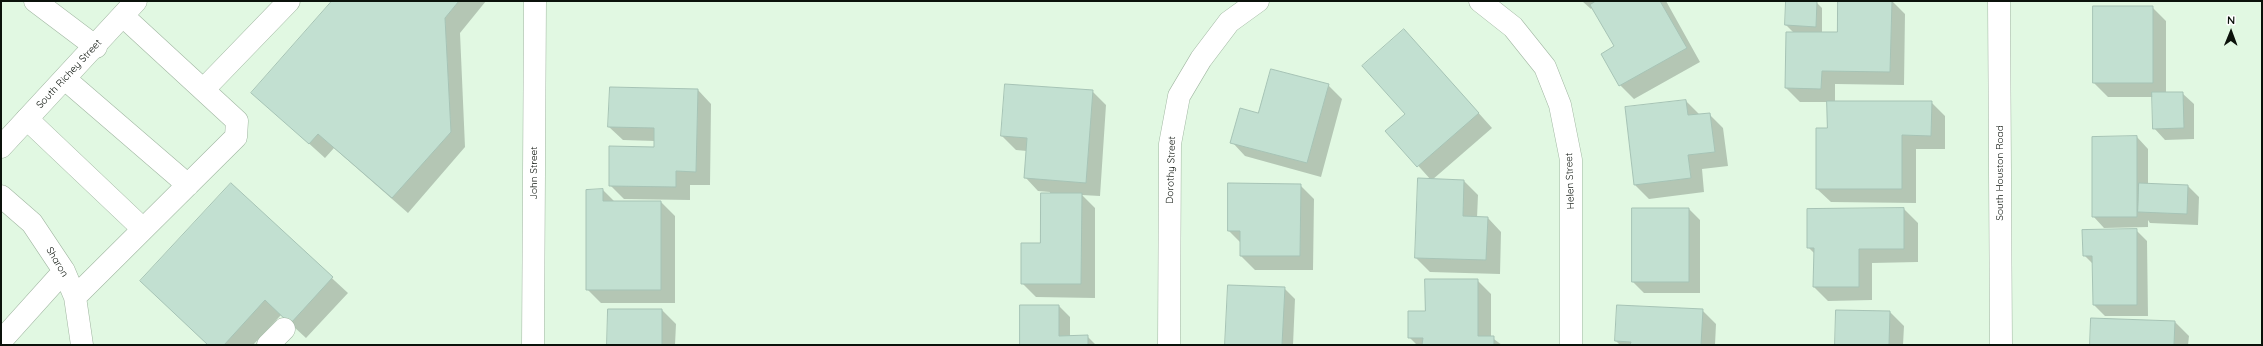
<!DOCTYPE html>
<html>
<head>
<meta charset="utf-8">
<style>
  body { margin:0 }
  #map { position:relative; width:2263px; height:346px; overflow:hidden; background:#e1f8e2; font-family:Quicksand,sans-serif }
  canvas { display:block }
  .frame { position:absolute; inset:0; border:2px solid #0b120b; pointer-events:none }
  .north { position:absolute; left:2211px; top:12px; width:40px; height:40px; -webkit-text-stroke:3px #fff; paint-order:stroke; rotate:1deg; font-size:11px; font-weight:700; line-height:16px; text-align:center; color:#0b120b }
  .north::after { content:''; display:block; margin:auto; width:14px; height:18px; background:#0b120b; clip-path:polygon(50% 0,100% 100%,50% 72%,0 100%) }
</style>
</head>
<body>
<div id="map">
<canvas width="2263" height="346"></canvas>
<div class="frame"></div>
<div class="north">N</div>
</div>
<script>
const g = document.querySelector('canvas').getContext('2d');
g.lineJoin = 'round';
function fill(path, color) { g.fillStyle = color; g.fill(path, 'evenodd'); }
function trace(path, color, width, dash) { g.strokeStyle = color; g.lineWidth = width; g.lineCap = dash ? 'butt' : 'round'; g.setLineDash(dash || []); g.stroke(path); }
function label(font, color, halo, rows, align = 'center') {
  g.font = font + ' Quicksand,sans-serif'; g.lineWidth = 4; g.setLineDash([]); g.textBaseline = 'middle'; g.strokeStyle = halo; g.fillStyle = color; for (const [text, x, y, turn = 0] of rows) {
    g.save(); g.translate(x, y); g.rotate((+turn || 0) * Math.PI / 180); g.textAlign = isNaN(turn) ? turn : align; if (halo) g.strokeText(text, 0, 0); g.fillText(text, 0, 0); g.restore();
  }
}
fill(new Path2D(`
  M333 1H486L460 33 465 147 408 213 334 148 325 158 253 93Z
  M1582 1H1666L1700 62 1634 99 1620 85 1615 47 1593 7 1591 9Z
  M1787 1 1816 2 1822 8V33L1838 34 1839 1H1892L1905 14 1904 85 1835 84V102H1931L1945 116V149H1916V203L1831 202 1817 189 1828 129V102H1800L1786 88 1794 33 1786 25Z
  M2152 7 2166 21V93H2182L2194 104V139L2165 140 2154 128 2153 97H2108L2094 83Z
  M1417 44 1492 128 1432 180 1464 181 1478 195 1477 218H1488L1501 232 1500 274 1430 272 1416 258 1431 180 1387 131 1406 114Z
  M1006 85 1092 91 1106 105 1100 196 1082 195 1095 208V298L1036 297 1022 283 1041 244 1050 192 1038 191 1025 177 1027 151 1016 150 1002 136Z
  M1328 85 1342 99 1321 177 1245 156 1232 142 1259 114Z
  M698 90 711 104 710 185H690V200L624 199 610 185 655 148V141L623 140 609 127Z
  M1686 101 1700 115 1709 114 1723 128 1728 166 1702 169 1704 192 1649 199 1635 185Z
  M2137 137 2148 149V184L2188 186 2199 197 2198 225 2150 223 2148 220V227L2104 228 2093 216Z
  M231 185 348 293 306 338 281 315 253 345H208L141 281Z
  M1300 185 1314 199 1313 270H1255L1241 256V243L1229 231Z
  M603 190 615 202H661L675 216V303H601L587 289Z
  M1689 209 1700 220V293H1644L1633 282Z
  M1904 209 1918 223V262L1872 263V300L1828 301 1814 287 1815 254 1808 247Z
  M2136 230 2147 241 2148 316H2105L2094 305 2093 264 2084 255Z
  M1477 280 1491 294V337L1502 345H1417L1409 337 1426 312Z
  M1284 288 1295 299 1293 345H1226Z
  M1059 306 1070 317V337L1087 336 1096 345H1021Z
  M662 310 676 324 675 345H608Z
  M1702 310 1716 324 1715 345H1620L1616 341Z
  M1837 311 1890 312 1904 326 1903 345H1836Z
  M2175 322 2189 336 2188 345H2091Z`), '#0003');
const building = new Path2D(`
  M332 1H459L445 18 451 132 392 198 318 134 309 144 251 93Z
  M1596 1H1660L1687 48 1619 86 1601 54 1614 46 1590 5Z
  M1786 1H1817L1816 27 1785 25Z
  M1838 1H1892L1890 72 1822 71 1821 89 1785 88 1786 32H1837Z
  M2093 6H2153V83H2093Z
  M1404 29 1479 113 1417 167 1385 131 1405 114 1362 66Z
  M1271 69 1329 84 1307 163 1230 143 1240 108 1258 113Z
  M1005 84 1093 90 1086 183 1024 178 1027 138 1001 136Z
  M610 87 698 89 696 172 676 171V187L609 186V146L654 147V128L608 127Z
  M2152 92H2183L2184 128 2153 129Z
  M1686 100 1688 115 1710 113 1715 152 1688 155 1691 178 1634 185 1625 107Z
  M1827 101H1932L1931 136 1902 135V189H1816V128H1827Z
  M2137 136V217H2092V137Z
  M1418 178 1464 180 1463 216 1488 217 1486 260 1415 258Z
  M231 183 333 277 290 324 265 300 224 345H208L140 281Z
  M1228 183 1301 184 1300 256H1240V231H1228Z
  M2139 183 2188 185 2187 214 2138 212Z
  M603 189V201H661V290H586V190Z
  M1041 193H1082L1081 284H1021V243H1040Z
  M1632 208H1689V282H1632Z
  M1904 208V249H1859V287H1813L1814 248H1807V209Z
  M2137 229V305H2093L2092 256H2083L2082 230Z
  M1425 279H1478V336H1494V345H1422L1423 338H1408V311H1425Z
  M1228 285 1285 287 1282 345H1225Z
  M1020 305H1059V336L1088 335V345H1020Z
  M1617 305 1703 309 1701 345H1630L1631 342 1615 341Z
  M608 309H662V345H607Z
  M1836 310 1890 311 1889 345H1835Z
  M2091 318 2175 321 2174 345H2090Z`);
fill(building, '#c2e0d1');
trace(building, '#a6c3b5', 1);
const minor = new Path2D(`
  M35 1 96 47
  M1480 1 1513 27 1545 67 1560 105 1571 160V345
  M1999 1 2001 345
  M65 79 188 185
  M204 89 289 1
  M27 119 143 229
  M1 196 32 223 64 271 75 297 82 345
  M75 297 236 137 237 121 123 16
  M1 341 64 271
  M268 345 284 329
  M533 345 535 1
  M1169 345 1170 144 1179 96 1201 59 1229 22 1258 1`);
const major = new Path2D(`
  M1 147 136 1`);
trace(minor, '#a0b6a1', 23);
trace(major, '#a0b6a1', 23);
trace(minor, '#fff', 22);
trace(major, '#fff', 22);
label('10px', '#0b120b', '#fff', [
  ["South Richey Street",69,74,-47],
  ["Dorothy Street",1171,170,-88],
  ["John Street",534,173,-90],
  ["South Houston Road",2000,173,-90],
  ["Helen Street",1570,181,-92],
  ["Sharon",57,262,59]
]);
</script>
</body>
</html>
